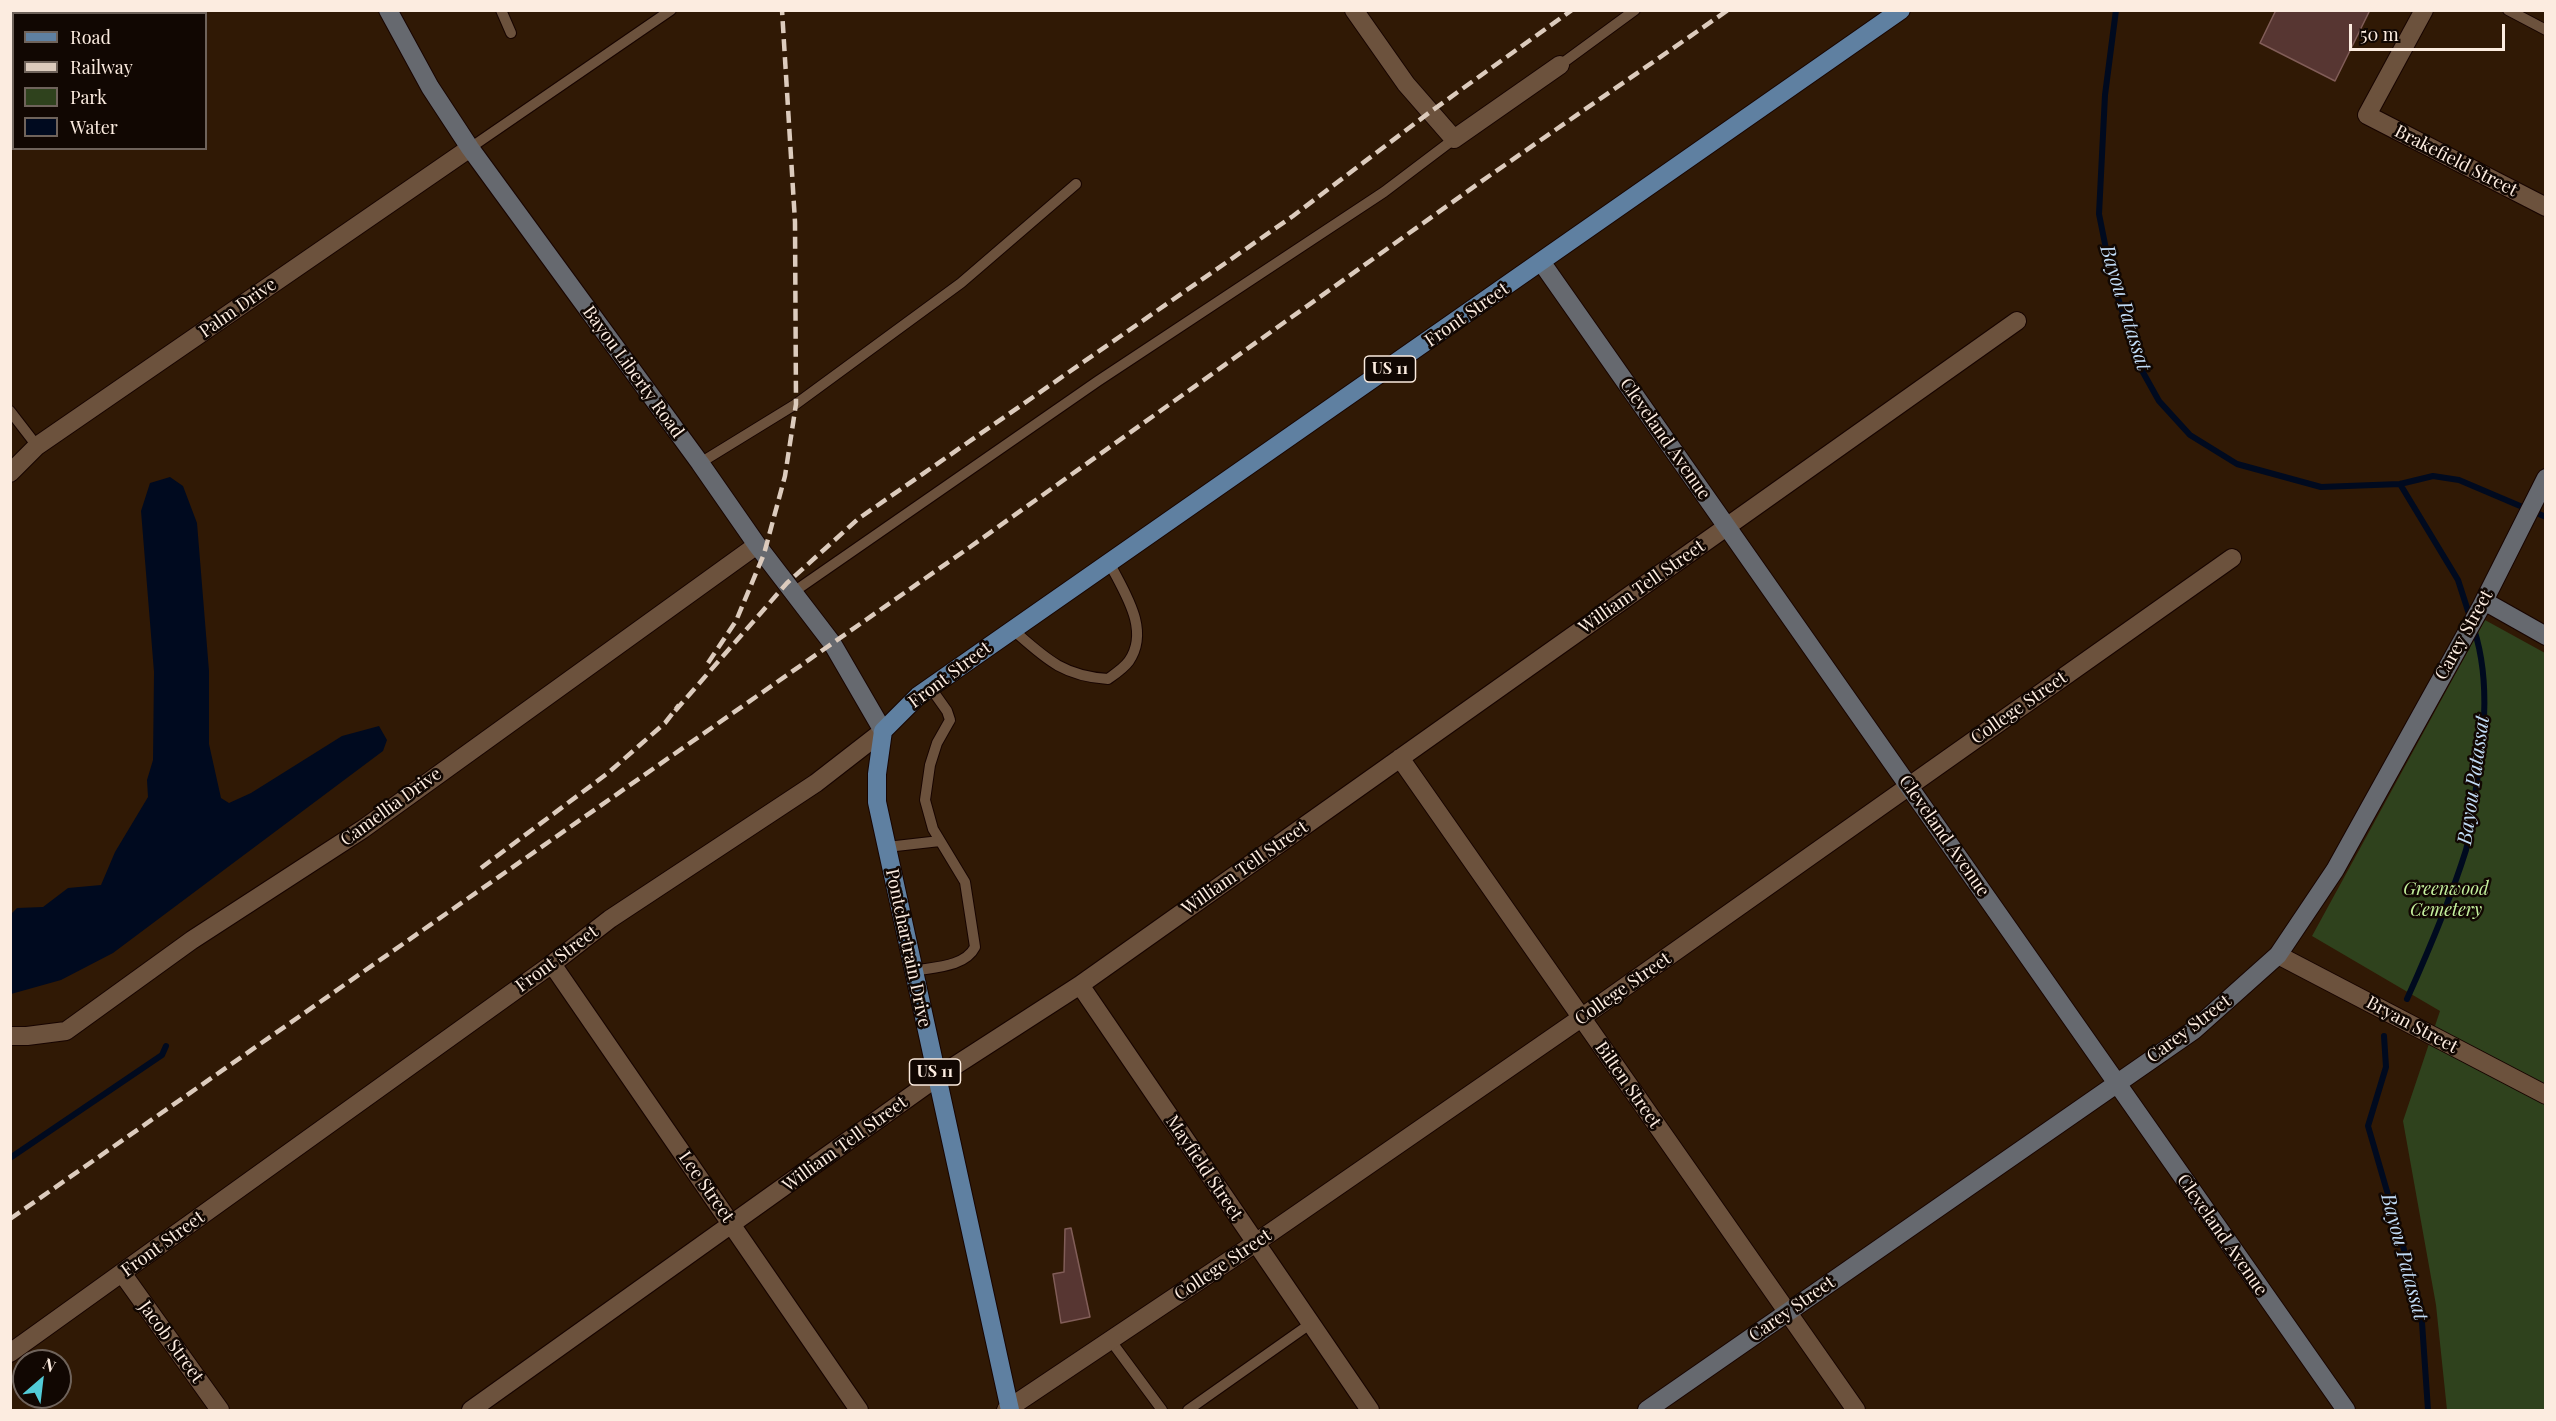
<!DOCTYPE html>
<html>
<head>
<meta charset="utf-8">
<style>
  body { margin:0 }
  #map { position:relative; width:2556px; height:1421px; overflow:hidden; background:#301905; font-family:"Playfair Display",serif }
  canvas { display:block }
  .frame { position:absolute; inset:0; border:12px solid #fcece0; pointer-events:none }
  .legend { position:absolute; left:12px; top:12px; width:195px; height:138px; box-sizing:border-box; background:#110702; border:2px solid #6f635b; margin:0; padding:8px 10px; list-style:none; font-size:18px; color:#fcece0 }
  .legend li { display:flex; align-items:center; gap:12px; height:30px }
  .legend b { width:30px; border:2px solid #6f635b }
  .north { position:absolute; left:12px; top:1349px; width:60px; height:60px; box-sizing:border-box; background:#110702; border:2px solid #6f635b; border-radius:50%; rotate:28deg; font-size:16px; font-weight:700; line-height:24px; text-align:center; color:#fcece0 }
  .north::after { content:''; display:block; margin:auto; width:21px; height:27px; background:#52cbd7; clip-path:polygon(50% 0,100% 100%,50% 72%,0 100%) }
  .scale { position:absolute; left:2349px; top:24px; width:156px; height:27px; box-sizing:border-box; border:3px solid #fcece0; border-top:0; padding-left:8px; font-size:18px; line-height:21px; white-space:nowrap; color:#fcece0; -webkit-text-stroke:4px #110702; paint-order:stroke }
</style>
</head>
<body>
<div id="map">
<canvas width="2556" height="1421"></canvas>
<div class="frame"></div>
<ul class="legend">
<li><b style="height:8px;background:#5f80a1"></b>Road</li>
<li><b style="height:8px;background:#dccbbd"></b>Railway</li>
<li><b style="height:16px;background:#2f421d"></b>Park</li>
<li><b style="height:16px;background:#000a1f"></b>Water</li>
</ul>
<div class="north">N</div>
<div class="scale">50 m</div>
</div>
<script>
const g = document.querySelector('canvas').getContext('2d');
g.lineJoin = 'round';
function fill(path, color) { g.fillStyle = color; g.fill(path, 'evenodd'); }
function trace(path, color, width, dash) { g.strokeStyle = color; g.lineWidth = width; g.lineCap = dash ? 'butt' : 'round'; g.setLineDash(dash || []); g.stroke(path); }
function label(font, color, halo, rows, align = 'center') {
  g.font = font + ' "Playfair Display",serif'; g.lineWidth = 5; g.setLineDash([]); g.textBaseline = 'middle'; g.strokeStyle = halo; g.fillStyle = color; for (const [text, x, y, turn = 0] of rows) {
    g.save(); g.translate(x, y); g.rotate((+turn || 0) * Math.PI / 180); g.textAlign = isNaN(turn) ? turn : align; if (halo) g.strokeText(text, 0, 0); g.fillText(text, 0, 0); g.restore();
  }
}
fill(new Path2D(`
  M2485 620 2545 653V1410H2447L2436 1305 2403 1121 2440 1011 2312 936Z`), '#2f421d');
fill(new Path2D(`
  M170 477 183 486 197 523 209 671V744L221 798 229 803 251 793 342 736 379 726 387 740 383 751 113 953 61 980 11 994V914L17 908 43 907 68 888 101 885 115 852 148 797 147 780 153 760 154 672 141 511 150 483Z`), '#000a1f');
trace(new Path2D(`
  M2116 10 2105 95 2099 214 2112 279 2140 367 2159 401 2190 435 2237 464 2321 487 2400 484 2433 476 2459 480 2546 517
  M2400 484 2458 580 2470 617
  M2407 999C2429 950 2450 901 2466 850 2470 834 2471 817 2474 801 2483 744 2492 685 2474 629
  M2384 1036 2386 1067 2368 1126 2421 1308 2428 1410
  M10 1158 162 1055 166 1046`), '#000a1f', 6);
const building = new Path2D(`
  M2276 10H2370L2335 81 2260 43Z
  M1071 1228 1090 1317 1061 1323 1053 1274 1064 1272 1065 1229Z`);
fill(building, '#573632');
trace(building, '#815d58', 1.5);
const lane = new Path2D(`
  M501 10 511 33
  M2508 10 2546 30
  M1560 65 1635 10
  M470 148 671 10
  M10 411 37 446
  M700 463 796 404 961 283 1076 184
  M792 593 1098 381 1384 192 1454 139
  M1012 629C1045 658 1062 676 1108 679 1115 674 1124 668 1129 661 1151 629 1123 591 1109 562
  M887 847 940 841
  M913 971C934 967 965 967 975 947L965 882 933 829 925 800 930 765 937 743 950 720 947 711 930 687
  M1111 1341 1162 1410
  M1188 1410 1310 1324`);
const street = new Path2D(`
  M1354 10 1406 84 1454 139 1560 65
  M2424 10 2367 115 2546 207
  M10 473 37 446 470 148
  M1400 758 1856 1410
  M2278 955 2546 1095
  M552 964 859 1410
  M1080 985 1370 1410
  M10 1036H27L66 1031 192 940 363 829 757 545
  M122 1273 220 1410
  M10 1353 552 964 610 919 816 783 883 731
  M471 1410 936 1078 1080 985 2017 321
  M1006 1410 1254 1244 1581 1018 2232 558`);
const secondary = new Path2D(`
  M388 10 430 87 470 148 700 463 757 545 832 643 883 731
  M1542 263 2346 1410
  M2484 601 2546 636
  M1647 1410 2194 1030 2278 955 2335 870 2482 605 2546 478`);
const primary = new Path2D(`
  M1010 1410 877 802V774L883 731 918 696 1901 10`);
trace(lane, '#170400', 12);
trace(street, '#170400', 20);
trace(secondary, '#170400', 20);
trace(primary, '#170400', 20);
trace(lane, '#6c523d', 10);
trace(street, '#6c523d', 18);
trace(secondary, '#66696f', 18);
trace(primary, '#5f80a1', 18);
trace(new Path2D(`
  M708 663 736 621 764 554 785 476 796 404 795 222 782 10
  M675 711 787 583 858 519 1293 216 1430 112 1572 10
  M481 868 608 773 665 723 679 705
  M10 1219 970 547 1489 176 1728 10`), '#dccbbd', 4.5, [12, 6]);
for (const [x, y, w] of [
  [1390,369,51],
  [935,1072,51]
]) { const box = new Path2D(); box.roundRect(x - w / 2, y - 13, w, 26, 4.5); g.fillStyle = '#110702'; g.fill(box); trace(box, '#fcece0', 1.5); }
label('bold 16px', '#fcece0', null, [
  ["US 11",1390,369],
  ["US 11",935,1072]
]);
label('18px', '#fcece0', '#110702', [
  ["Brakefield Street",2456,161,27],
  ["Palm Drive",238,308,-35],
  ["Front Street",1467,315,-35],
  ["Bayou Liberty Road",633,372,54],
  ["Cleveland Avenue",1665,439,55],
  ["William Tell Street",1642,587,-35],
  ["Carey Street",2464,635,-61],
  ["Front Street",950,675,-37],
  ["College Street",2019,708,-35],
  ["Camellia Drive",391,807,-36],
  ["Cleveland Avenue",1944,836,55],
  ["William Tell Street",1245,868,-35],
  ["Pontchartrain Drive",908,948,78],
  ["Front Street",557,959,-37],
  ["College Street",1623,989,-35],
  ["Bryan Street",2412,1025,28],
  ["Carey Street",2189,1029,-37],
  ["Bilten Street",1628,1085,55],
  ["William Tell Street",845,1144,-36],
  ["Mayfield Street",1204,1168,56],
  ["Lee Street",706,1187,55],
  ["Cleveland Avenue",2222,1235,55],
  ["Front Street",163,1244,-36],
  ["College Street",1223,1265,-34],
  ["Carey Street",1792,1309,-35],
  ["Jacob Street",171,1342,54]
]);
label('italic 18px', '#c5f19e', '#110702', [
  ["Greenwood",2446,889],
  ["Cemetery",2446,910]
]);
label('italic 20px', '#c1dbf6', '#110702', [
  ["Bayou Patassat",2125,308,73],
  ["Bayou Patassat",2474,780,-82],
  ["Bayou Patassat",2404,1257,75]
]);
</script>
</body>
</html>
